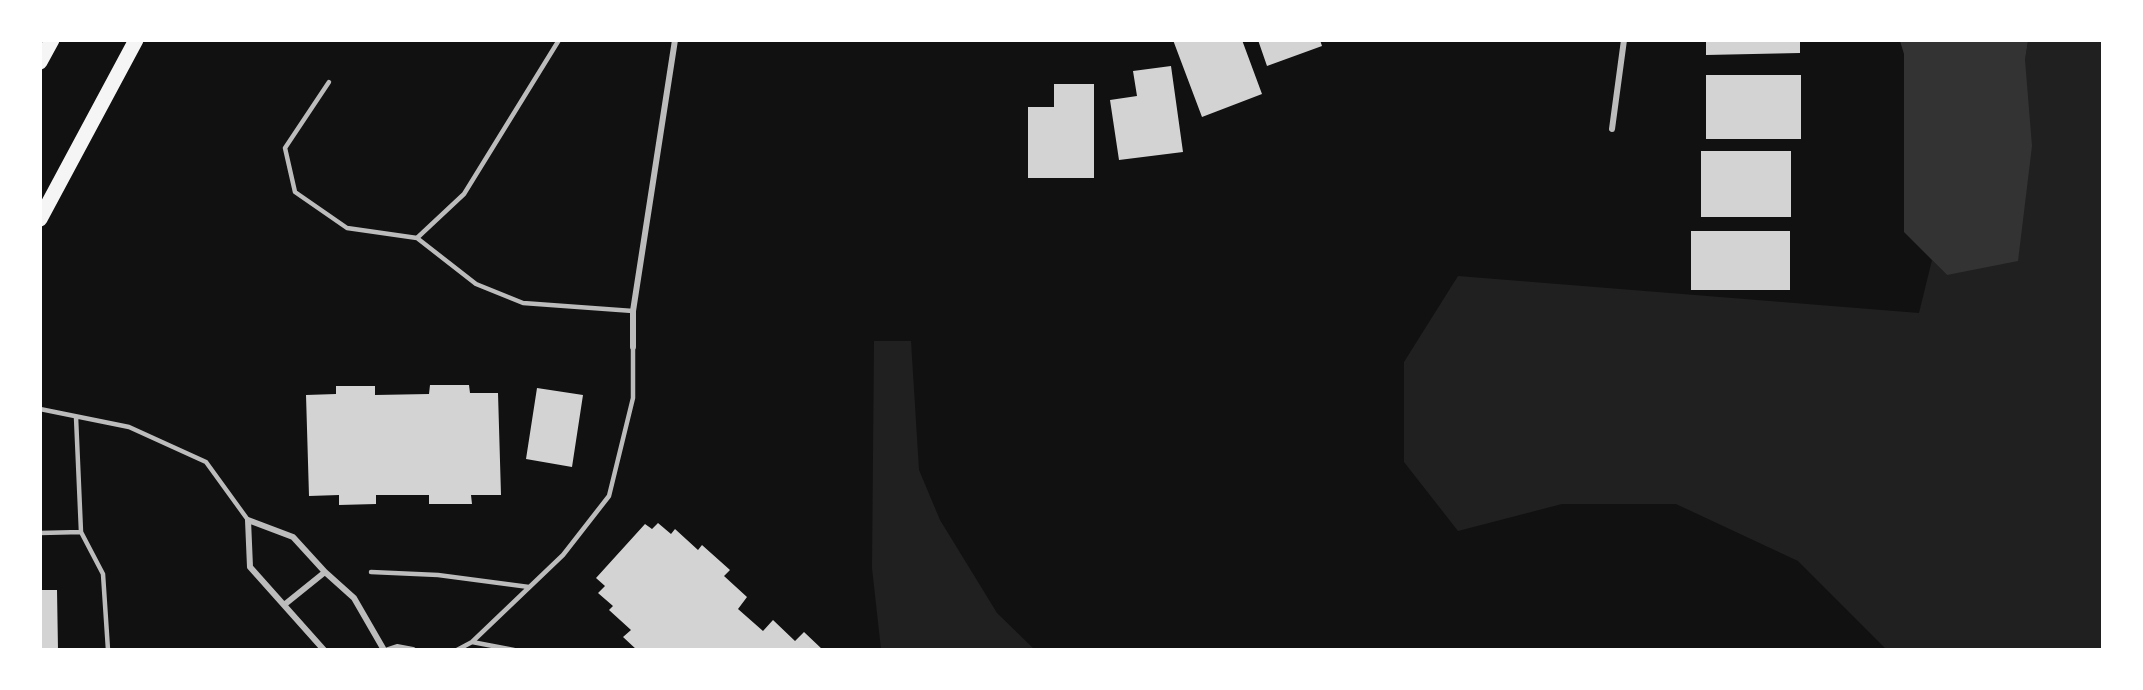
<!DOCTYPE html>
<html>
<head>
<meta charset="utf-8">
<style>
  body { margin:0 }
  #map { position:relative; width:2143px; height:690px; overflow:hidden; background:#111; font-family:Rubik,sans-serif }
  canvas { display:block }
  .frame { position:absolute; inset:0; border:42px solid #fff; pointer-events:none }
</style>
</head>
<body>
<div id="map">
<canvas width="2143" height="690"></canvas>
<div class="frame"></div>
</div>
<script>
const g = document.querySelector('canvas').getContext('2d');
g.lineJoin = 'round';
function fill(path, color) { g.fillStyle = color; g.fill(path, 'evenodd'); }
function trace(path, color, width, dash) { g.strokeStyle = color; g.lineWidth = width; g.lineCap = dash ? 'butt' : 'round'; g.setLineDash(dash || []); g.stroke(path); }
fill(new Path2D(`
  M2028 41H2102V649H1886L1798 561 1676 504H1562L1458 531 1404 462V362L1458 276 1919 313 1932 260 1947 275 2025 60Z
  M874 341H911L919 470 940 520 997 613 1034 649H881L872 568Z`), '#202020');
fill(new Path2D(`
  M1900 41H2028L2025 60 2032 146 2018 261 1947 275 1904 232V54Z`), '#333');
fill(new Path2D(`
  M1173 40H1242L1262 94 1202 117Z
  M1258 40H1320L1322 46 1267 66Z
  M1706 40H1800V53L1706 55Z
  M1171 66 1183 152 1119 160 1110 100 1137 96 1133 71Z
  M1706 75H1801V139H1706Z
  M1054 84H1094V178H1028V107H1054Z
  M1701 151H1791V217H1701Z
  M1691 231H1790V290H1691Z
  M430 385H469L470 393H498L501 495H471L472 504H429V495H376V504L339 505V495L309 496 306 395 336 394V386H375V395L429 394Z
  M537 388 583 395 572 467 526 459Z
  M658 523 671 534 675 529 698 550 702 545 730 570 724 576 747 597 738 609 763 631 773 620 795 641 804 632 823 650H637L623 637 631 630 609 610 613 606 598 593 605 586 596 578 645 524 652 529Z
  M40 590H57L58 650H40Z`), '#d3d3d3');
trace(new Path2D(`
  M329 82 285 148 295 192 347 228 417 238 464 194 559 40
  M417 238 476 284 523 303 633 311
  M40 409 129 427 206 462 248 520
  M76 417 81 532 103 574 108 650
  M40 533 81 532
  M371 572 438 575 529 587
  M472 642 563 555 609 496 633 398V347
  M457 650 472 642 514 650`), '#bcbcbc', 4.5);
trace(new Path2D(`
  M1612 129 1624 40
  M633 347V311L675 40
  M284 605 325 572
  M324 650 250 567 248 520 293 537 325 572 354 598 384 650
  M388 650 397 647 413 650`), '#bcbcbc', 6);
trace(new Path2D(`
  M40 62 52 40
  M40 219 136 40`), '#f5f5f5', 15);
</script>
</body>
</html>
